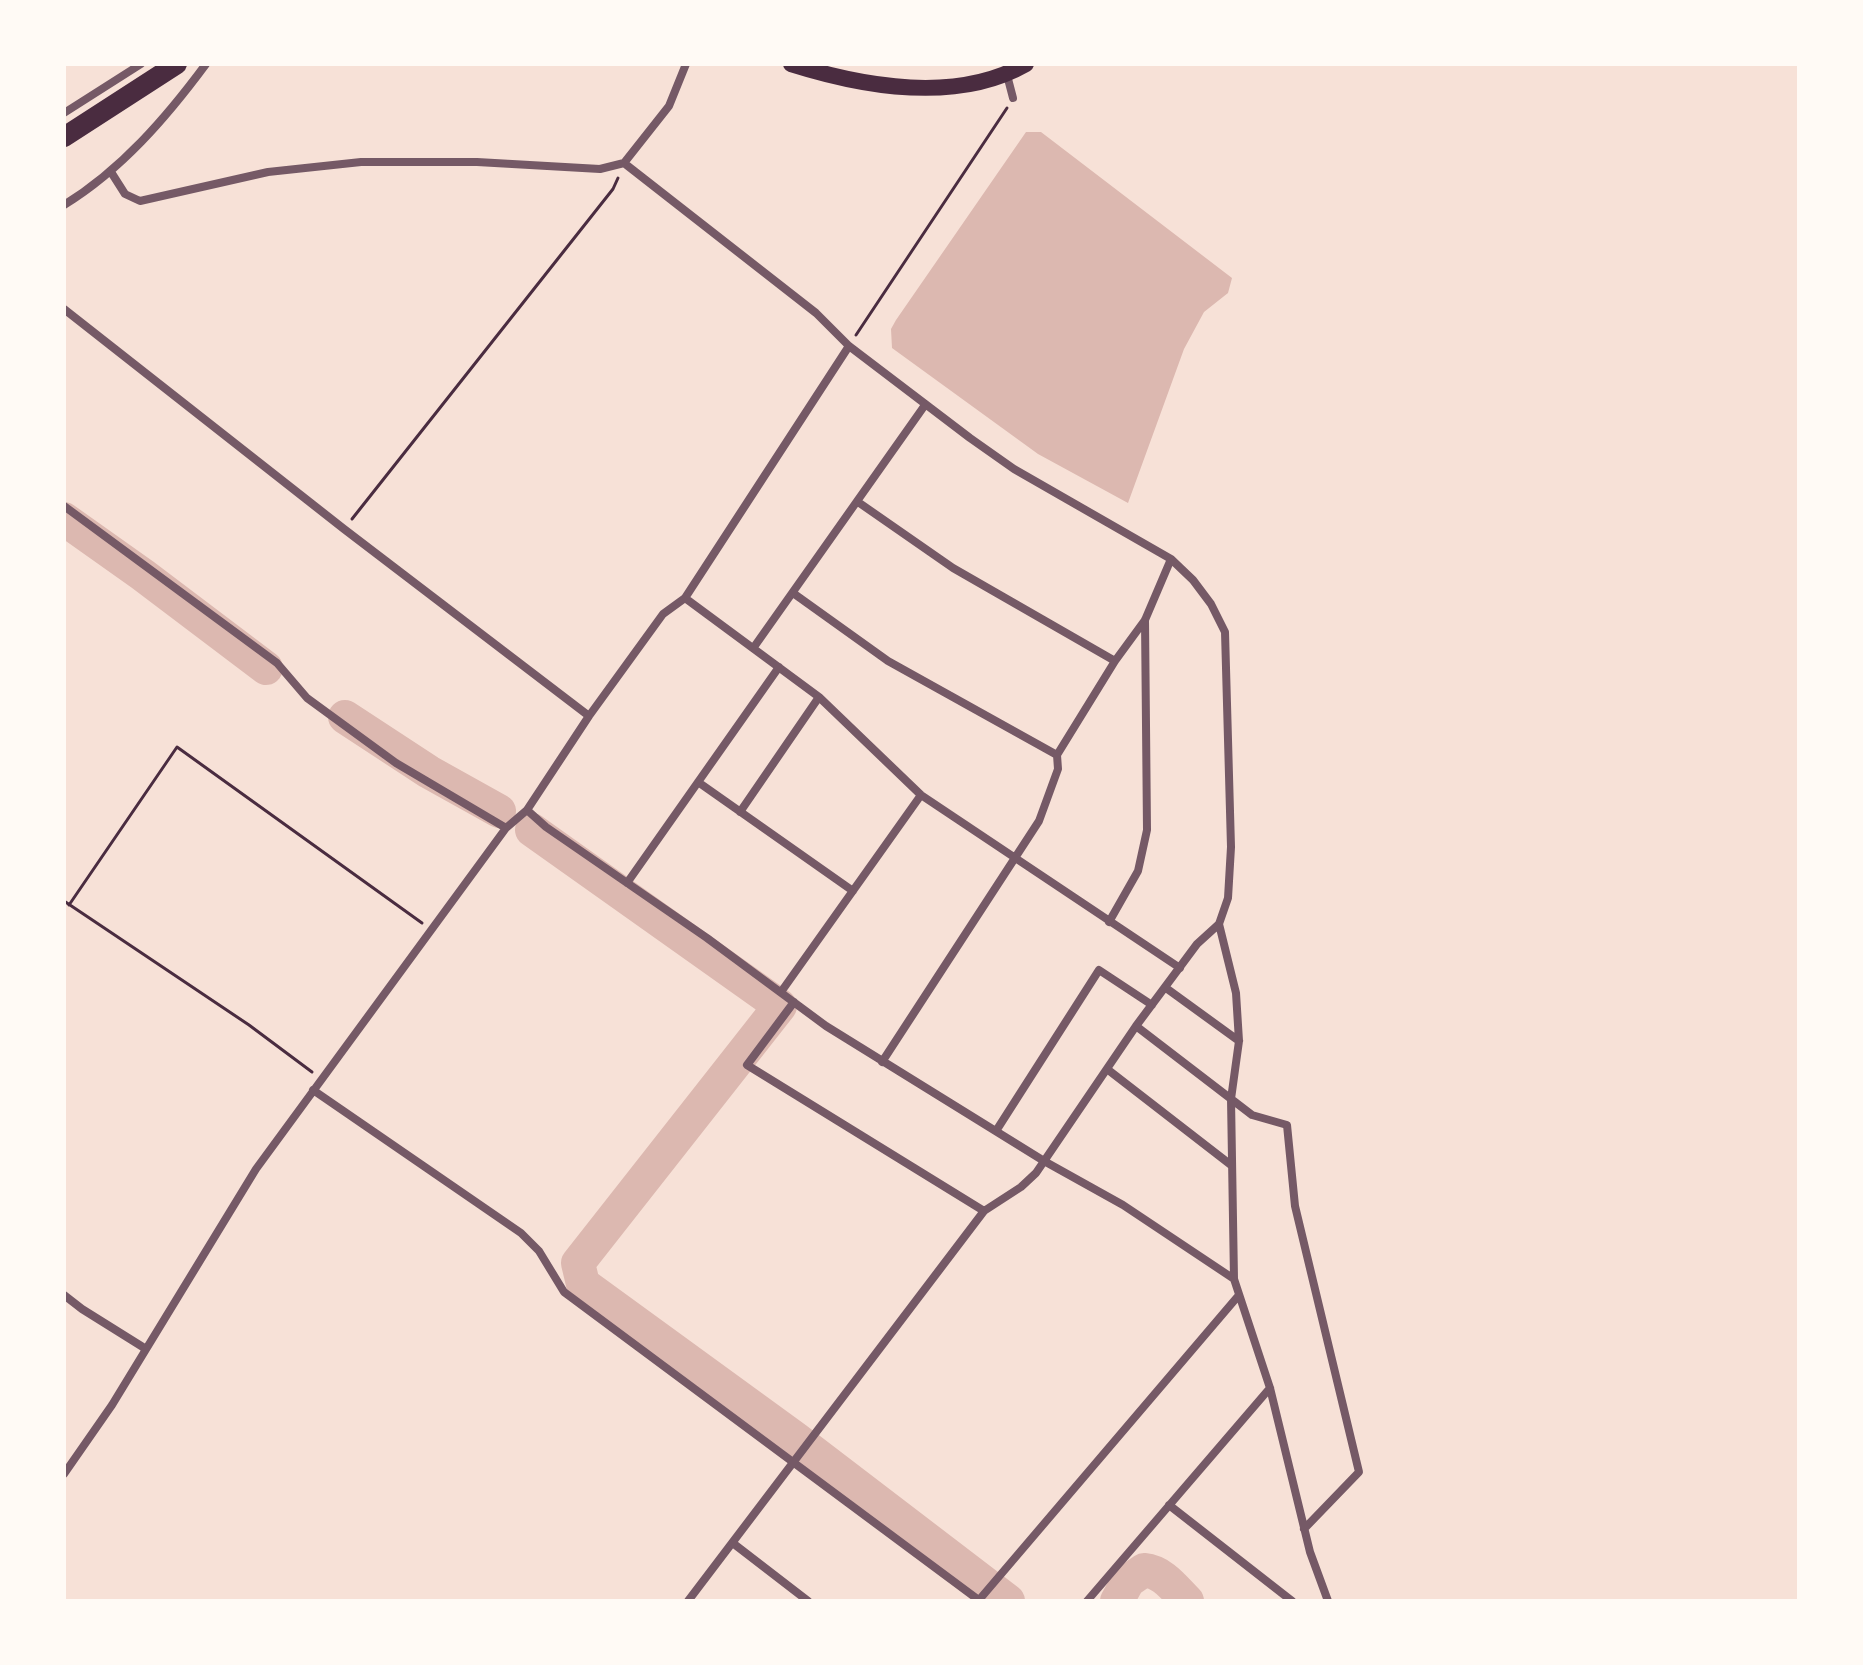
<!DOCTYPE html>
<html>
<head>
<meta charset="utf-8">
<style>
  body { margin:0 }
  #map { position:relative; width:1863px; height:1665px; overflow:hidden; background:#f7e1d7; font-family:Barlow,sans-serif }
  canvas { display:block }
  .frame { position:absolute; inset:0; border:66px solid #fffaf5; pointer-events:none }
</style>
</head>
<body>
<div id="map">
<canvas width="1863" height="1665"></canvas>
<div class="frame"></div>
</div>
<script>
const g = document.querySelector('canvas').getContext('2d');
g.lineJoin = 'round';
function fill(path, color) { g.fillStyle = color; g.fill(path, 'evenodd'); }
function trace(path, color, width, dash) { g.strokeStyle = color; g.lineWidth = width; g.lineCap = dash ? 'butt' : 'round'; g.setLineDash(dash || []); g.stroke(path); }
fill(new Path2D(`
  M1026 132H1041L1232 278 1228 293 1204 312 1184 349 1128 503 1038 454 892 348 891 329 896 320Z`), '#dcb8b0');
trace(new Path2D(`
  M64 519 143 575 266 668
  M345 717 429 772 499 811
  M532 830 780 1006 578 1263 583 1284 796 1439 1008 1601
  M1117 1601 1128 1581 1144 1570C1163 1572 1174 1588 1187 1601`), '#dcb8b0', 34);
trace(new Path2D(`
  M856 335 1007 108
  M352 519 613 189 618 178
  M64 901 249 1025 312 1072
  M69 905 177 747 422 923`), '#4a2c40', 3);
trace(new Path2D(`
  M1007 75 1013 98
  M64 113 141 64
  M624 163 816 313 849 346 970 438 1014 469 1171 559 1193 580 1211 604 1225 632 1231 847 1228 898 1219 924 1197 944 1136 1026 1036 1173 1021 1187 984 1211 688 1601
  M111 172 125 194 140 201 268 172 361 162H477L600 169 624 163 669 106 686 64
  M64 205C121 170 166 118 206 64
  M64 309 344 529 589 716
  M858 502 953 568 1115 661
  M64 506 277 663 307 698 396 763 506 828
  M793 593 888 661 1057 755
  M685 598 819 697 921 795 1180 968
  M754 647 925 405
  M698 782 853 891
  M527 810 546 827 707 938 826 1026 1044 1161 1123 1205 1234 1279 1270 1388 1310 1552 1328 1601
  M740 812 819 697
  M627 883 779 667
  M1109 922 1138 871 1147 830 1145 620
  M1219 924 1236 993 1239 1041 1231 1099 1234 1279
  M1166 988 1239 1041
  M781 992 921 795
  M794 1002 747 1065 984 1211
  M1136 1026 1252 1115 1287 1125 1295 1206 1359 1472 1304 1529
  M882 1062 1039 821 1058 769 1057 755 1115 661 1145 620 1171 559
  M1107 1069 1231 1165
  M313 1090 521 1233 539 1251 564 1292 980 1601
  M996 1131 1099 970 1152 1005
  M64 1295 82 1309 146 1349
  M64 1474 112 1405 256 1169 506 828 527 810 589 716 663 614 685 598 849 346
  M1169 1505 1292 1601
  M734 1544 808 1601
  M979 1600 1239 1295
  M1087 1601 1270 1388`), '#755966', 8);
trace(new Path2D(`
  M791 64C864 87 956 104 1026 64`), '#4a2c40', 16);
trace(new Path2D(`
  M64 137 177 64`), '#4a2c40', 20);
</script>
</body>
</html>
